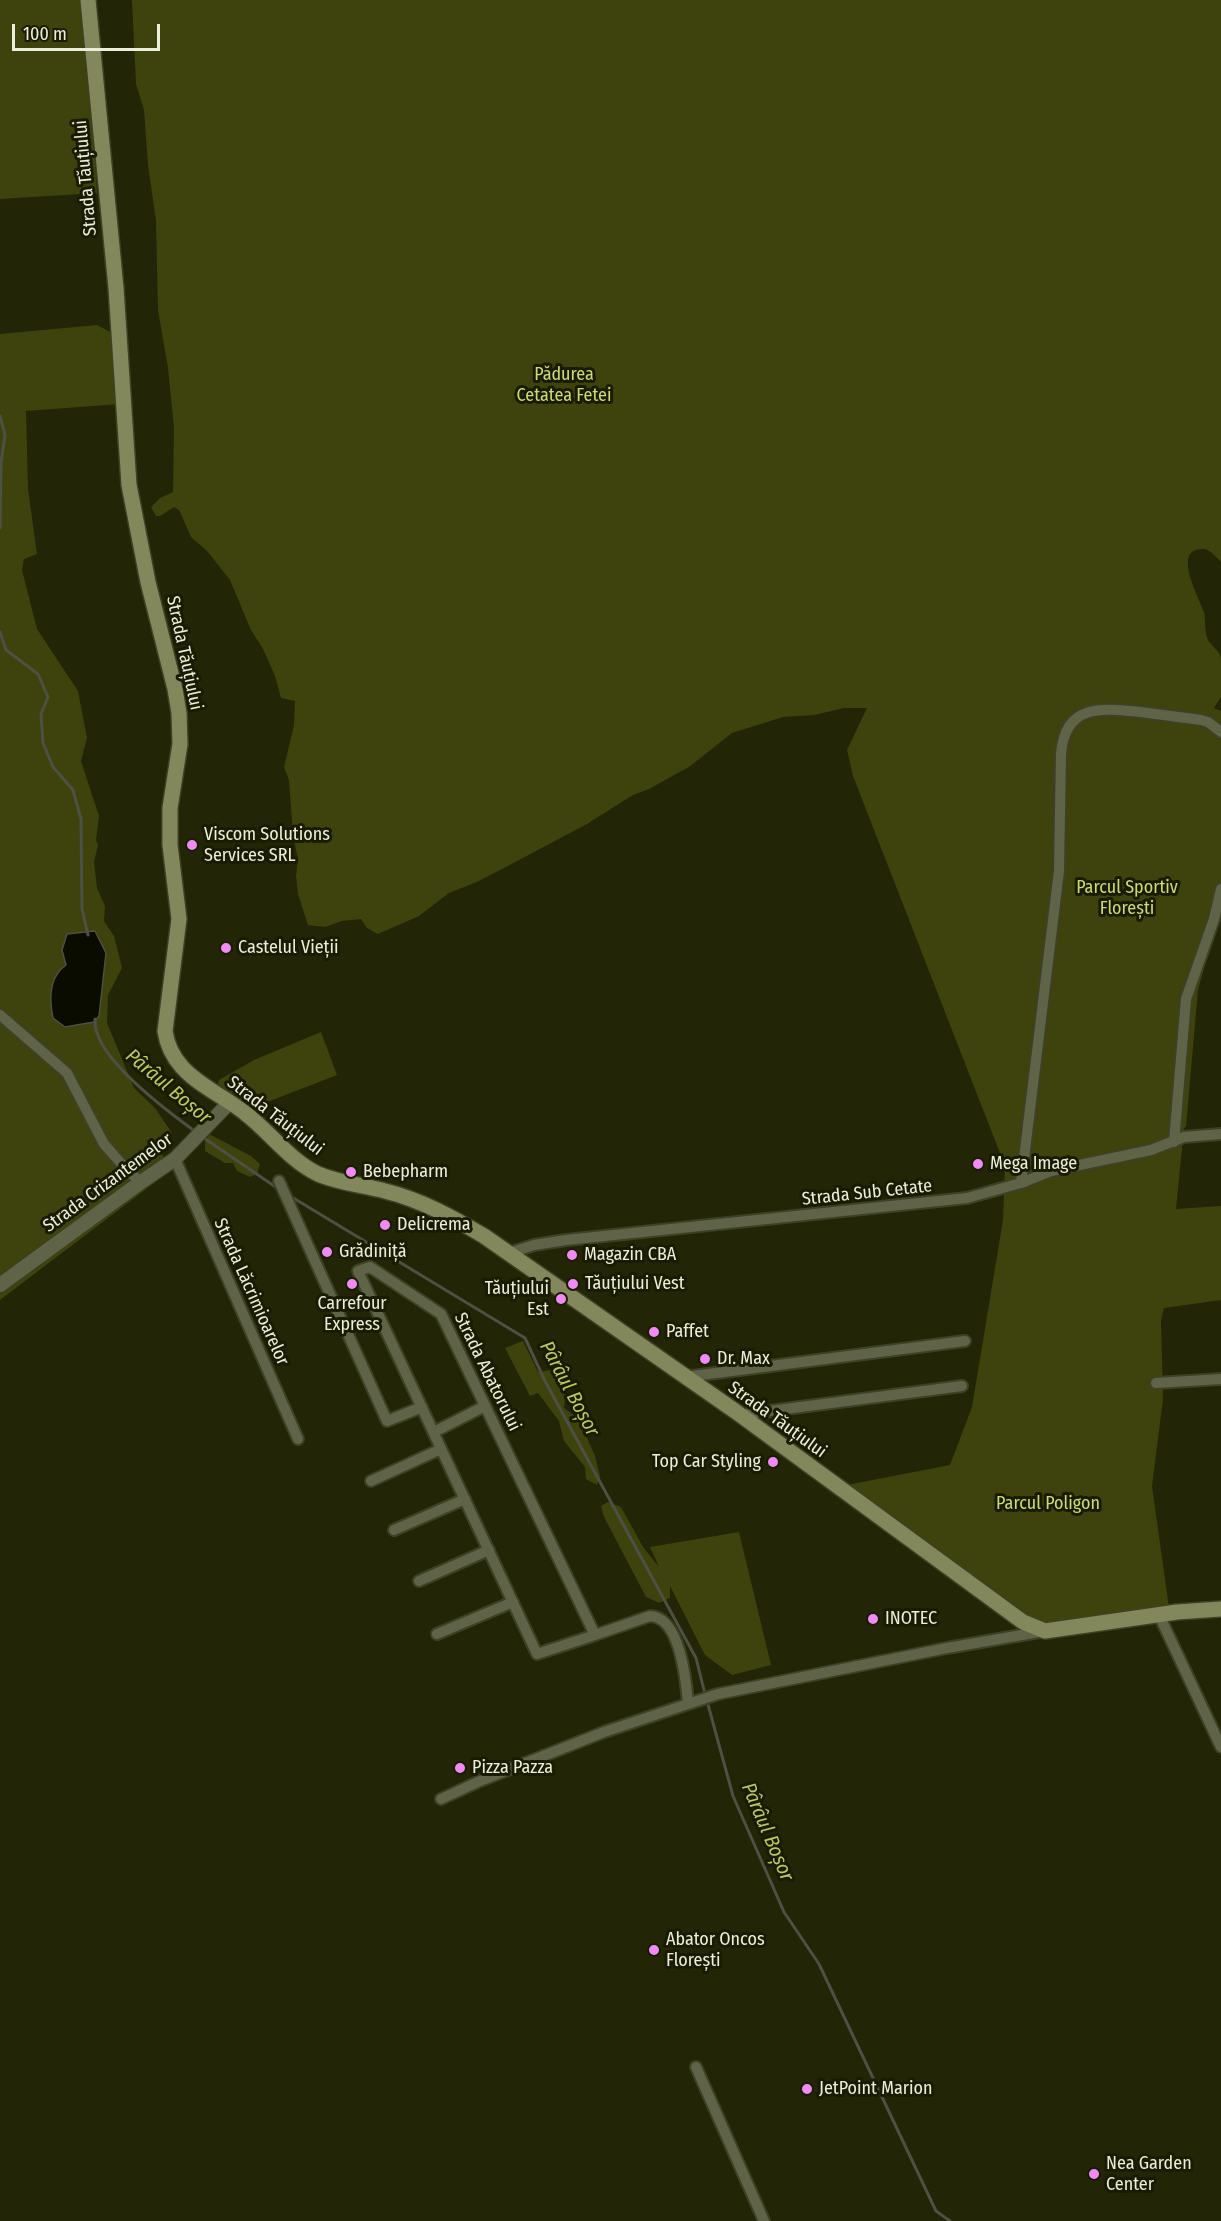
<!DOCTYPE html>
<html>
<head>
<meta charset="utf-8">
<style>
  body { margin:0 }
  #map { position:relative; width:1221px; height:2221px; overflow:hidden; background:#222506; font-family:"Fira Sans Condensed",sans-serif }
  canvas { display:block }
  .scale { position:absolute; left:12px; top:24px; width:148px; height:27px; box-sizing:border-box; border:3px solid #eaeedb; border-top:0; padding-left:8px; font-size:18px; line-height:21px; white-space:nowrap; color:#eaeedb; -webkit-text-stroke:4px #191c00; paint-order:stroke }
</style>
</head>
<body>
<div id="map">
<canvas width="1221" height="2221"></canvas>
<div class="scale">100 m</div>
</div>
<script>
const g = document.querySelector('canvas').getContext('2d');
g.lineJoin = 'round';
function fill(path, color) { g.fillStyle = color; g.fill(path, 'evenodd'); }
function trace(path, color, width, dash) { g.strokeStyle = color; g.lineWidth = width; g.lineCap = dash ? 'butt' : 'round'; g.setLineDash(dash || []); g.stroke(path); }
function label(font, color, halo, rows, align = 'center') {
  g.font = font + ' "Fira Sans Condensed",sans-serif'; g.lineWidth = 6; g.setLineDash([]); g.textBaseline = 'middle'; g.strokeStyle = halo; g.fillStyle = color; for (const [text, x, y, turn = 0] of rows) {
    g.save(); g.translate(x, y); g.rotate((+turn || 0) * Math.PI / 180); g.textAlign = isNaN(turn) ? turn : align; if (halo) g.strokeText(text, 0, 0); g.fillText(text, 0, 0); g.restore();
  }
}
fill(new Path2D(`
  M0 0H81L89 66 97 193 0 199Z
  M132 0H1221V562C1216 557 1210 549 1203 549 1170 548 1201 601 1204 612 1206 621 1204 631 1208 640 1211 646 1220 651 1221 658 1221 666 1221 689 1221 696 1220 700 1216 704 1214 708L1221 711V906L1198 990 1186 1127 1184 1128 1176 1209 1221 1206V1300L1164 1308 1161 1321 1163 1399 1152 1486 1169 1608 1044 1626 995 1595 847 1485 950 1465 972 1407 1003 1220 1005 1166 853 776 847 750 867 708H844L814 715 783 717 732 733 689 767 676 774 649 789 633 795 587 824 504 868 477 882 449 893 419 916 378 934 367 928 361 919 342 921 325 927 308 925 298 894 296 876 298 859 293 835 289 780 284 767 294 725 295 701 281 698 275 676 263 649 251 630 230 580 208 552 191 537 179 510 174 507 160 516H156L151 507 160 498 173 492 174 428 168 368 158 310 156 221 148 165 144 110 136 84Z
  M97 325 114 334 120 404 26 411 28 489 37 554 24 559 22 570 37 629 78 691 87 738 81 761 99 816 96 840 98 845 94 862 97 888 105 906 104 921 114 936 122 968 108 995 107 1023 134 1088 155 1108 172 1133 159 1147 170 1171 0 1300V334Z
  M321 1032 337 1075 252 1108 218 1084 219 1080 254 1060Z
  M209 1134 251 1156 260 1164 257 1174 250 1177 237 1171 233 1163H225L205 1151V1142Z
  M523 1341 538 1372 551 1370 567 1374 571 1383 566 1390 564 1408 578 1418 595 1456 600 1476 597 1485 586 1479 585 1467 564 1441 559 1421 538 1393 530 1396 505 1348Z
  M608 1502 621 1507 643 1547 659 1567 650 1547 739 1532 771 1665 732 1675 705 1655 670 1586V1598L659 1603 646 1597 604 1517 601 1506Z`), '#3e430e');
const water = new Path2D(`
  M95 931 106 953 99 1016 94 1022 65 1027 53 1018C49 999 49 977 66 965L62 950 67 934Z`);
fill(water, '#0a0c00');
trace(water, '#4d5042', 1.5);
trace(new Path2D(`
  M0 416 5 435 1 463 0 528
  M0 632 6 650 38 674 48 697 41 714 43 743 53 767 73 790 81 819 82 909 88 935
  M95 1019C95 1024 95 1029 97 1033 108 1067 167 1111 196 1132
  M201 1136 280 1190
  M290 1196 525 1338 545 1381 696 1658 705 1694
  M707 1701 733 1796 784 1912 819 1964 936 2211 950 2221`), '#4d5042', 3);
const minor = new Path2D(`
  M0 1015 67 1073 104 1144 126 1169 141 1182
  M1174 1142 1186 999 1214 919 1221 889
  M175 1159 298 1439
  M279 1181 387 1421 422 1407
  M1021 1183 1059 871 1061 754C1065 703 1102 708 1141 712 1161 715 1181 717 1201 720L1208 722 1221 732
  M509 1253 534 1245 566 1240 967 1198 1021 1183 1051 1171 1151 1150 1184 1137 1221 1134
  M685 1377 965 1341
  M1156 1383 1221 1379
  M739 1415 962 1386
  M434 1432 485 1406
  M371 1481 441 1449
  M394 1530 465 1499
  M419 1581 489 1550
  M1159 1615 1221 1747
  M437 1634 513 1602
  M595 1635 537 1654 358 1271 370 1267 441 1314 595 1635 650 1616C680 1617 686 1680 688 1703
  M441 1799 480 1781 604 1732 718 1694 947 1648 1045 1631
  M696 2067 764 2221`);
const tertiary = new Path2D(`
  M0 1285 141 1182 175 1159 230 1102`);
const secondary = new Path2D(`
  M88 0 116 288 129 485 148 582 175 689 179 713 180 744 170 808V845L179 919 165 1031C167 1045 173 1057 182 1067 199 1086 225 1097 245 1113 270 1132 289 1160 318 1174 339 1183 362 1185 385 1191 421 1200 452 1217 484 1236L735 1411 1023 1622 1045 1631 1177 1612 1221 1609`);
trace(minor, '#3e4124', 14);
trace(tertiary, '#3e4124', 16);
trace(secondary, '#3e4124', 18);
trace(minor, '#5f6448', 10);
trace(tertiary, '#5f6448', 14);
trace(secondary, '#82885b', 15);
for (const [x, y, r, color] of [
  [192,845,6,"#f08bf6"],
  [226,948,6,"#f08bf6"],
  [978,1164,6,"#f08bf6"],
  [351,1172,6,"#f08bf6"],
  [385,1225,6,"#f08bf6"],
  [327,1252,6,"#f08bf6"],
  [572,1255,6,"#f08bf6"],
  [352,1284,6,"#f08bf6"],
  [573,1284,6,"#f08bf6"],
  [561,1299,6,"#f08bf6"],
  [654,1332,6,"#f08bf6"],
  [705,1359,6,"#f08bf6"],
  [773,1462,6,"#f08bf6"],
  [873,1619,6,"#f08bf6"],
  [460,1768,6,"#f08bf6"],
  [654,1950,6,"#f08bf6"],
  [807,2089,6,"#f08bf6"],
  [1094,2174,6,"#f08bf6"]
]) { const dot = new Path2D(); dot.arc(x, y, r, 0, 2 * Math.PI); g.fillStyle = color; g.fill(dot); trace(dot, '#191c00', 2); }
label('18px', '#eaeedb', '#191c00', [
  ["Strada Tăuțiului",86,178,-95],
  ["Strada Tăuțiului",184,653,78],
  ["Strada Tăuțiului",275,1116,38],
  ["Strada Crizantemelor",108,1183,-36],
  ["Strada Sub Cetate",867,1193,-6],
  ["Strada Lăcrimioarelor",251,1292,66],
  ["Strada Abatorului",487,1372,64],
  ["Strada Tăuțiului",777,1420,36]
]);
label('18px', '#cdda76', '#191c00', [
  ["Pădurea",564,375],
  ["Cetatea Fetei",564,396],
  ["Parcul Sportiv",1127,888],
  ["Florești",1127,909],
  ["Parcul Poligon",1048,1504]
]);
label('18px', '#eaeedb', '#191c00', [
  ["Viscom Solutions",204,835],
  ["Services SRL",204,856],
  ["Castelul Vieții",238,948],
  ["Mega Image",990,1164],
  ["Bebepharm",363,1172],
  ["Delicrema",397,1225],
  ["Grădiniță",339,1252],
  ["Magazin CBA",584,1255],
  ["Tăuțiului Vest",585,1284],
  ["Tăuțiului",549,1289,"right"],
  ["Est",549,1310,"right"],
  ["Carrefour",352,1304,"center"],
  ["Express",352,1325,"center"],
  ["Paffet",666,1332],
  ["Dr. Max",717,1359],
  ["Top Car Styling",761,1462,"right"],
  ["INOTEC",885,1619],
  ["Pizza Pazza",472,1768],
  ["Abator Oncos",666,1940],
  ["Florești",666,1961],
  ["JetPoint Marion",819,2089],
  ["Nea Garden",1106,2164],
  ["Center",1106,2185]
], 'left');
label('italic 20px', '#bcc864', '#191c00', [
  ["Pârâul Boșor",168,1087,40],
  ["Pârâul Boșor",569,1389,62],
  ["Pârâul Boșor",767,1832,67]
]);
</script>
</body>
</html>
